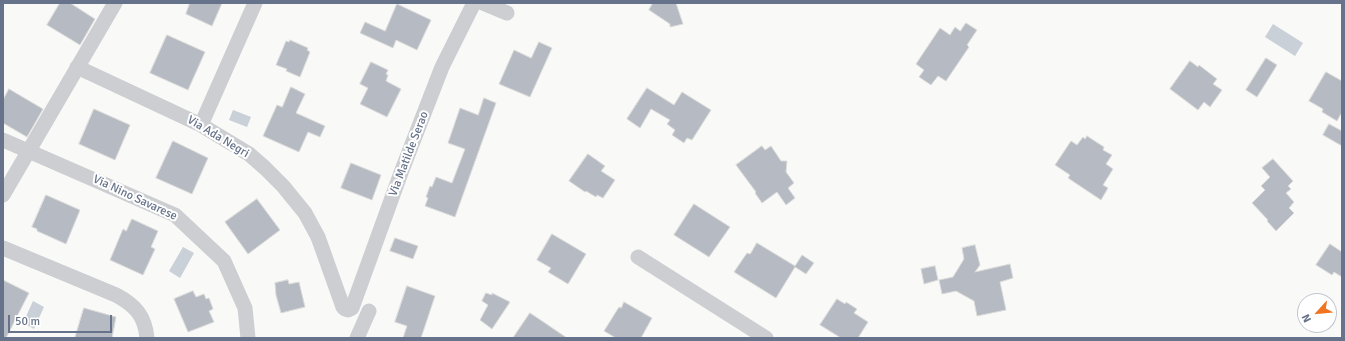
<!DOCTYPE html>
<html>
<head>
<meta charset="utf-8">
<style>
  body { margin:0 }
  #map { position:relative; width:1345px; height:341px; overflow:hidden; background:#f9f9f7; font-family:Signika,sans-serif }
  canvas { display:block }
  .frame { position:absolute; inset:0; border:4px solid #66738a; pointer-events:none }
  .north { position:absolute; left:1297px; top:293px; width:40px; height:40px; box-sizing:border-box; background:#fff; border:1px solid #c2c7d0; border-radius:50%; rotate:243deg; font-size:11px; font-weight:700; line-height:16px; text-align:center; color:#66738a }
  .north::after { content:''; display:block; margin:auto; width:14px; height:18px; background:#f07520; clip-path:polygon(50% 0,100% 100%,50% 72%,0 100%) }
  .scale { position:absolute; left:8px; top:315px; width:104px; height:18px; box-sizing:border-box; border:2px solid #66738a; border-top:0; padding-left:5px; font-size:12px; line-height:14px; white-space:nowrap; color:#66738a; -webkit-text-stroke:3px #fff; paint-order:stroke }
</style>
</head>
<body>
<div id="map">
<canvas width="1345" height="341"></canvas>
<div class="frame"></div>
<div class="north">N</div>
<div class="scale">50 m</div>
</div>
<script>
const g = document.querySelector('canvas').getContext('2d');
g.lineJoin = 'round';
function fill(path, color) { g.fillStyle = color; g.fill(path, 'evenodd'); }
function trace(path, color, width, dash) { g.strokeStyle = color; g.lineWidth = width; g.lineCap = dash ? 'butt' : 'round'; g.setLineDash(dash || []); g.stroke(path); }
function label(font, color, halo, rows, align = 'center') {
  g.font = font + ' Signika,sans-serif'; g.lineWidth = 4; g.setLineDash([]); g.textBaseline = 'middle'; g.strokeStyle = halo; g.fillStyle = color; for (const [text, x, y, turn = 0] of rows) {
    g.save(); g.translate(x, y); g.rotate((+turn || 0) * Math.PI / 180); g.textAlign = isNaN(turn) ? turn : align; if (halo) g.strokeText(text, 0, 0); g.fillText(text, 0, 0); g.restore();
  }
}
fill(new Path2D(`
  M1273 24 1303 43 1295 56 1265 37Z
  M233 110 251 117 247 127 229 120Z
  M183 247 194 253 180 278 169 271Z
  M33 301 44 307 34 329 23 323Z`), '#c9d0d7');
const building = new Path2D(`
  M60 3H70L95 19 80 45 47 25Z
  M190 3H222L212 26 186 14Z
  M653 3H676L683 24 670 27V24L649 10Z
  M397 4 431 20 417 50 396 40 393 48 360 33 365 22 385 31Z
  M966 23 977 30 967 45 969 47 946 81 938 76 931 85 919 77 924 70 916 64 940 28 950 35 955 27 960 31Z
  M167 35 205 52 188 90 150 73Z
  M290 40 308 48 307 50 310 52 300 77 286 71 287 69 276 65 286 41 289 42Z
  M539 42 552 48 530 97 499 84 514 50 531 58Z
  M1266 58 1277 65 1257 97 1246 90Z
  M1190 61 1198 67 1199 65 1217 79 1213 84 1222 90 1210 107 1204 102 1198 110 1170 89Z
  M371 62 388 70 386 74 388 75 386 81 401 89 387 117 360 104 368 88 360 84Z
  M1326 72 1342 81V112L1337 121 1322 112 1323 109 1309 101Z
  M291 87 305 94 296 113 325 126 320 137 308 132 299 152 263 136 277 105 282 107Z
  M647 88 674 105 682 92 711 110 692 140 687 138 684 143 672 135 675 130 667 124 670 120 651 109 640 128 627 119Z
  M9 89 43 109 27 137 3 123V100Z
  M484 98 496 103 455 217 425 206 428 198 426 197 430 186 432 187 436 177 452 183 465 149 448 143 460 108 478 115Z
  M94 109 130 125 115 160 79 144Z
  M1329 124 1342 131V146L1323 135Z
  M1087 136 1104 147 1103 150 1112 155 1106 164 1113 169 1103 185 1108 188 1101 200 1068 178 1070 175 1055 165 1071 141 1077 145 1083 137 1085 139Z
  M173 141 208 158 192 194 156 178Z
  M762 146 765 150 771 146 781 161H787L786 172 794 183 788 188 795 198 786 205 777 192 762 203 755 193 756 192 736 165Z
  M588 154 605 166 601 171 615 180 603 198 597 195 596 197 586 191 585 192 569 181Z
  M1273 159 1293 181 1288 186 1291 189 1286 193 1294 202 1289 208 1294 213 1276 231 1267 221 1268 220 1252 203 1265 190 1261 186 1270 177 1262 168Z
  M351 163 381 175 372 200 341 188Z
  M46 195 80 210 66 244 37 231V229L32 227Z
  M257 199 280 230 248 254 225 222Z
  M694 204 730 227 709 257 674 235Z
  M132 219 158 231 151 247 155 249 143 275 110 260 123 229 126 231Z
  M552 234 586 254 568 284 548 272 551 268 537 260Z
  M395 238 418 246 413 259 390 251Z
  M757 243 795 266 802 255 814 263 806 274 795 267 776 298 734 272 747 253 750 254Z
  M1330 244 1342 252V277L1334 272 1332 275 1316 265Z
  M975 245 980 265 975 272 1010 264 1013 278 1000 282 1006 310 977 316 974 301 956 291 942 294 939 280 953 277 964 259 962 248Z
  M935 266 938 280 924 284 921 269Z
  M3 280 29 293 6 338H3Z
  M288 280 289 284 299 282 305 307 281 313 276 295 275 283Z
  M407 286 435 296 421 338H403L407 326 395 322Z
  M193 291 196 297 204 294 206 299 209 298 213 309 209 311 214 322 188 332 174 299Z
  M486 293 492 295V293L510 302 492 329 480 320 488 305 482 301Z
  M837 299 845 304 846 302 857 309 854 313 868 322 858 338H841L820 325Z
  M624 302 652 318 641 338H616L604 331 619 307 621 308Z
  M84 308 116 317 112 338H75Z
  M530 313 542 321 567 338H513Z`);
fill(building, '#b6bbc3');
trace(building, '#dbdbd9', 1);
trace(new Path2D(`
  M483 3 507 13
  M77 67 201 125 249 154 265 168 283 186 305 213 318 237 343 307 345 309 348 310 352 308 402 170 442 67 474 3
  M201 125 255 3
  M3 140 175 215 224 261 245 308 248 338
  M3 195 115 3
  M3 248 116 295C135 305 145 316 147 338
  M638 257 766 338
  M357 338 369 311`), '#ccced2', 15);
label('12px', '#66738a', '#fff', [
  ["Via Ada Negri",218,137,31],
  ["Via Matilde Serao",409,154,-69],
  ["Via Nino Savarese",135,198,25]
]);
</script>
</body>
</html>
